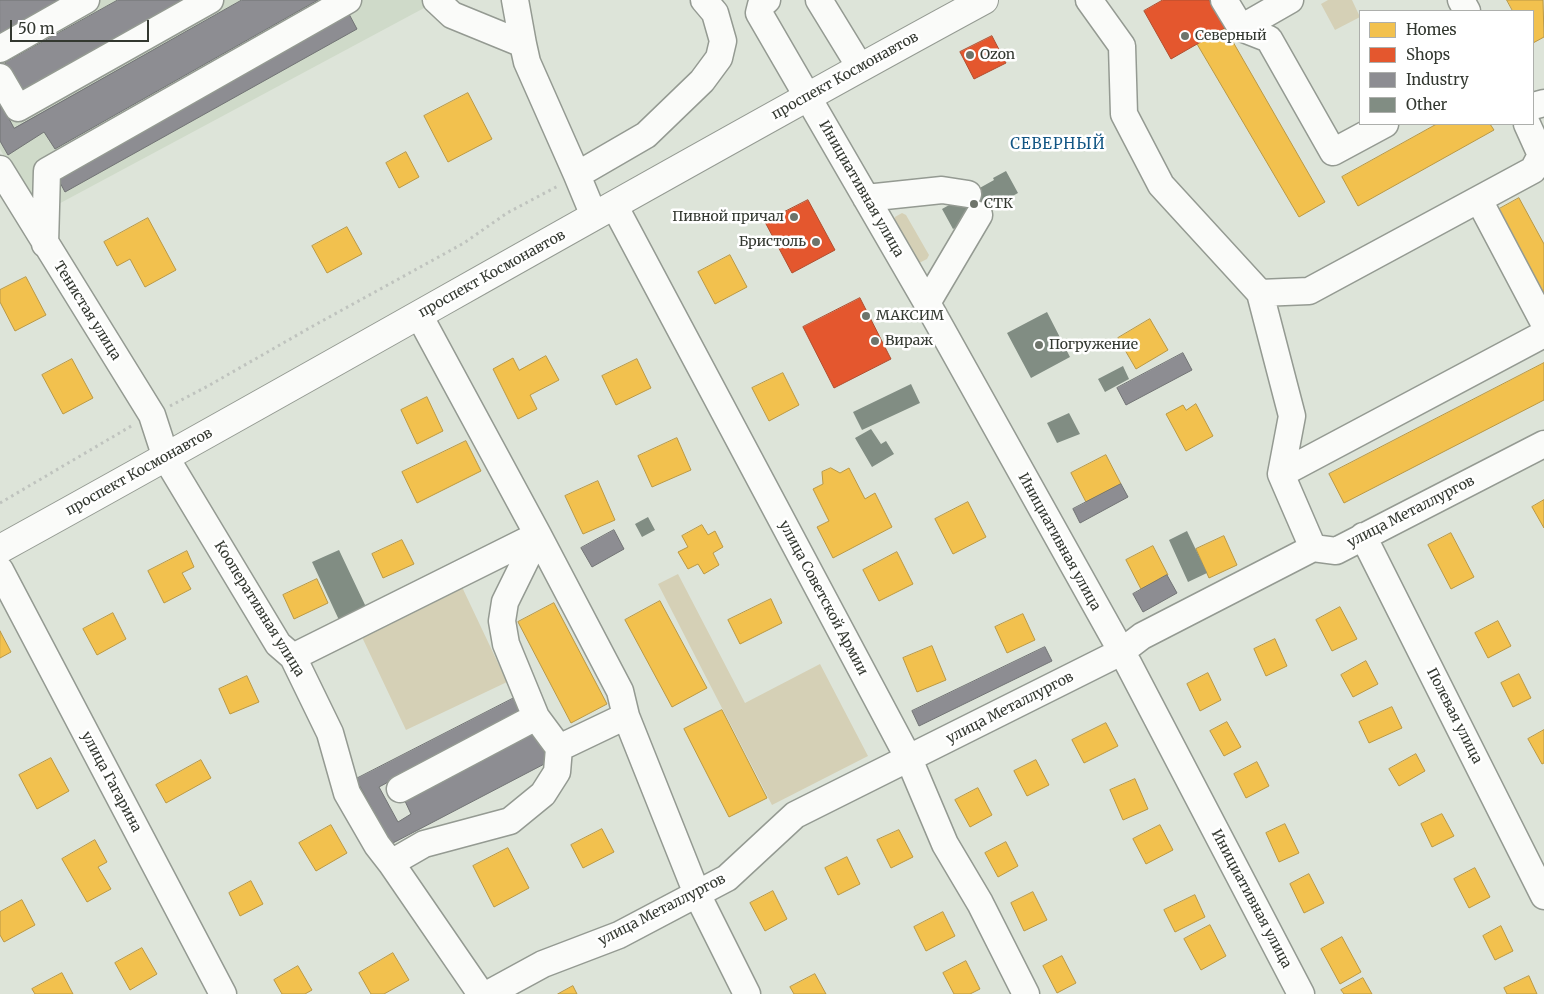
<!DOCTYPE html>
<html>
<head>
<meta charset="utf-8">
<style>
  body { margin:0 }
  #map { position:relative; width:1544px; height:994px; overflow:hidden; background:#dde4d9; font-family:Merriweather,serif }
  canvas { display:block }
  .legend { position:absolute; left:1359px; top:10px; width:175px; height:115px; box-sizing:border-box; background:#fff; border:1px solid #adafac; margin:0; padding:6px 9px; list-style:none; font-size:15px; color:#333830 }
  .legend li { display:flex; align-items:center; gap:10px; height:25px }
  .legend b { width:25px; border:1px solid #adafac }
  .scale { position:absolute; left:10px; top:20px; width:139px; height:22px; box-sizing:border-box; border:2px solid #333830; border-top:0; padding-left:6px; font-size:15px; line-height:18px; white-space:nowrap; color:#333830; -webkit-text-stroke:4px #fff; paint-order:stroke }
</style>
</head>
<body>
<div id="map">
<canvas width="1544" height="994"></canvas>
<ul class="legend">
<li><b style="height:14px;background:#f2c14e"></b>Homes</li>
<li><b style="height:14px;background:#e4572e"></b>Shops</li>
<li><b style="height:14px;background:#8d8d92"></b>Industry</li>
<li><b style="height:14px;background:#818d83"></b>Other</li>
</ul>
<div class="scale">50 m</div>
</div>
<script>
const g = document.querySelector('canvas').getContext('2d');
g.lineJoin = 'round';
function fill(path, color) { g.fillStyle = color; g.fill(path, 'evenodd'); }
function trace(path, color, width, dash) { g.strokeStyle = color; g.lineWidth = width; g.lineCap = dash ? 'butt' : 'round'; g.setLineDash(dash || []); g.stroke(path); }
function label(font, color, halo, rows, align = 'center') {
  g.font = font + ' Merriweather,serif'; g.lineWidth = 5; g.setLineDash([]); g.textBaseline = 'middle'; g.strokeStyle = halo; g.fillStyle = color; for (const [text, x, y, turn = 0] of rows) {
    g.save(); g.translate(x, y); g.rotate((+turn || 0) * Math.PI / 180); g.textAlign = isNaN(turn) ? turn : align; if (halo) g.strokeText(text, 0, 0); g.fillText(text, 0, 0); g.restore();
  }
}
fill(new Path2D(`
  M0 0H439L38 215 0 149Z`), '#cfdac9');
fill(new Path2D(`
  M1328 0H1352L1360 17 1335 30 1321 4Z
  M902 213 906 215 929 255 927 259 919 263 894 221 895 217Z
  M678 574 745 703 820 664 868 756 772 805 658 584Z
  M462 587 507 682 406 730 361 635Z`), '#d5d0b6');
const homes = new Path2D(`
  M1507 0H1543L1544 37 1533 43V11H1513Z
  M1225 28 1325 202 1299 217 1197 44Z
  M468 93 492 139 448 162 424 116Z
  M1437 124H1490L1494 130 1358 206 1342 177Z
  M406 152 419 177 399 188 386 163Z
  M1519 198 1544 244V308L1492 213Z
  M148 218 176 270 145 287 130 259 117 266 104 242Z
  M347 227 362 254 327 273 312 246Z
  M730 255 747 287 715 304 698 272Z
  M26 277 46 315 15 331 0 302V290Z
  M1150 319 1168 350 1136 369 1118 338Z
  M546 356 559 380 530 395 537 409 518 419 493 369 513 358 519 370Z
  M72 359 93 398 63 414 42 375Z
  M637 359 651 388 616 405 602 376Z
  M1544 363V400L1344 503 1329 474Z
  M783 373 799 405 769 421 752 388Z
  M427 397 443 431 417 444 401 410Z
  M1196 404 1213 436 1186 451 1166 414 1183 405 1186 410Z
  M677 438 691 470 652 487 638 456Z
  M466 441 481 471 417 503 402 472Z
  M1106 455 1121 484 1086 502 1071 473Z
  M831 468 840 473 849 468 865 499 875 493 892 527 833 558 817 527 829 521 813 489 823 484 822 472Z
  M598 481 615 520 583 534 565 496Z
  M1544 500V528L1532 507Z
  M968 502 986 537 953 554 935 519Z
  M702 525 708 535 715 531 723 547 713 553 719 565 704 574 698 564 688 569 678 552 688 547 682 536Z
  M1451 533 1474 577 1451 589 1428 545Z
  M1224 536 1237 565 1209 578 1196 549Z
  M402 540 414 564 383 578 372 554Z
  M1153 546 1168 575 1141 589 1126 560Z
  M187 551 194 567 182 573 191 589 164 603 148 571Z
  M897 552 913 584 879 601 863 570Z
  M317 579 328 603 294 619 283 595Z
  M771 599 782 623 740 644 728 620Z
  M660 601 707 688 672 707 625 620Z
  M554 603 607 704 571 723 518 622Z
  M1340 607 1357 639 1332 651 1316 620Z
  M113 613 126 639 97 655 83 629Z
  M1023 614 1035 640 1007 653 995 627Z
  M1498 621 1511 646 1488 658 1475 633Z
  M0 631 11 652 0 658Z
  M1275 639 1287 666 1266 676 1254 649Z
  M932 646 946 680 917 692 903 658Z
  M1366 661 1378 684 1353 697 1341 675Z
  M1208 673 1221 700 1200 711 1187 684Z
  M1519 674 1531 698 1513 707 1501 683Z
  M247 676 259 702 230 714 219 689Z
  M1392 707 1402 728 1369 743 1359 722Z
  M722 710 767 798 729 817 684 729Z
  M1227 722 1241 747 1224 756 1210 731Z
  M1106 723 1118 746 1084 763 1072 740Z
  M1544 730V763L1542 764 1528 739Z
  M1416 754 1425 771 1399 786 1389 769Z
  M51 758 69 791 37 809 19 775Z
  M201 760 211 778 166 803 156 785Z
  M1036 760 1049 785 1027 796 1014 771Z
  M1257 762 1269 786 1246 798 1234 774Z
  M1135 779 1148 809 1123 820 1110 790Z
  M978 788 992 815 970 827 955 800Z
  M1442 814 1454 836 1432 847 1421 824Z
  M1285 824 1299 853 1279 862 1266 833Z
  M331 825 347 853 316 871 299 843Z
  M1160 825 1173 850 1146 864 1133 839Z
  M602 829 614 852 583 868 571 845Z
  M899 830 913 857 891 868 877 840Z
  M95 840 107 862 98 867 111 889 87 902 62 859Z
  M1006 842 1018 866 998 877 985 853Z
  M508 848 529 888 494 907 473 866Z
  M847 857 860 884 838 895 825 868Z
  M1475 868 1490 897 1469 908 1454 879Z
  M1309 874 1324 903 1304 913 1290 884Z
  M251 881 263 904 240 916 229 893Z
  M773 891 787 919 765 931 750 903Z
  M1033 892 1047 920 1024 931 1011 903Z
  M1195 895 1205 917 1175 932 1164 910Z
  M22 900 35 925 4 942 0 935V912Z
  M943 912 955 936 926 951 914 927Z
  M1210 925 1226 956 1201 970 1184 939Z
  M1501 926 1513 951 1495 960 1483 936Z
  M1342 937 1361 972 1340 984 1321 949Z
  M142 948 157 974 130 990 115 963Z
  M393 953 409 980 384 994H371L359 973Z
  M1062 956 1076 983 1057 993 1043 966Z
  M966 961 980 989 970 994H954L943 973Z
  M298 966 312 990 305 994H282L274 980Z
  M62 973 73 994H35L32 989Z
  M815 974 826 994H794L790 987Z
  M1529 976 1537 994H1507L1504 988Z
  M1363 978 1372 994H1344L1341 990Z
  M573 986 577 994H558Z`);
fill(homes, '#f2c14e');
trace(homes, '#b99845', 1);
const shops = new Path2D(`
  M1163 0H1209L1225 28 1171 59 1144 11Z
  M992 36 1006 63 974 79 960 52Z
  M808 200 835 250 792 273 765 222Z
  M860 298 891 359 834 388 803 327Z`);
fill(shops, '#e4572e');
trace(shops, '#af4e2f', 1);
const industry = new Path2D(`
  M0 0H63L0 35Z
  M118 0H185L21 92 5 63Z
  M242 0H318L55 149 44 132 8 155 0 141V102L14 128Z
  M349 14 357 29 65 192 57 177Z
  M1183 353 1192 370 1126 405 1117 388Z
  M1121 484 1128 497 1080 523 1073 509Z
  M614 530 624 549 592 567 581 548Z
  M1167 575 1177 593 1143 612 1133 594Z
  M1045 647 1052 661 919 726 912 711Z
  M516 697 523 710 379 787 398 822 411 814 404 799 534 732 550 761 391 844 356 779Z`);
fill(industry, '#8d8d92');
trace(industry, '#727475', 1);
fill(new Path2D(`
  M1006 171 1018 193 953 229 942 209 994 180 993 178Z
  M1047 312 1070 357 1031 378 1007 333Z
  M1123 366 1129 379 1105 392 1098 379Z
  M911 384 920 403 862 430 853 412Z
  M1069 413 1080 434 1057 443 1047 423Z
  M871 429 881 444 886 441 894 454 872 467 855 438Z
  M648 517 655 530 642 537 635 524Z
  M1187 531 1207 573 1188 582 1169 540Z
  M339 550 366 607 339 620 312 562Z`), '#818d83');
const minor = new Path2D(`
  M436 0 452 15 523 44
  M515 0 523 44 527 62 577 175 594 216
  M767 0 761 5 759 13 927 303 1128 663 1301 994
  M819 0 860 67
  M1089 0 1122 46 1124 114 1161 185 1260 293 1292 416 1281 474 1313 548
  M1224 0 1241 28 1269 39 1333 152 1385 124
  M1461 0 1467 11
  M1241 28 1290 0
  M0 49 86 0
  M0 77 18 108 210 0
  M1533 106 1544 103
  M0 169 152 415 166 458 278 644 293 657 330 733 347 793 377 845 391 863 481 994
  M577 175 646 135 702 81 719 58 723 41 715 13 704 0
  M866 198 942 190 968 194
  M1479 200 1544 323
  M614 205 909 759 945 844 980 903 1026 994
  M45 244 47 171 348 0
  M1260 293 1309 291 1533 170 1541 155 1527 124
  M927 303 979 215
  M419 315 538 535 620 691 626 716 697 894 747 994
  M1281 474 1544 334
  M1363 536 1544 896
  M0 570 223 994
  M293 657 538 535
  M559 748 626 716
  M400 789 536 717
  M391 863 424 844 510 821 543 794 557 772 559 748 536 717 506 644 502 621 505 602 538 535
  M488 994 543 964 619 935 727 878 795 815 1121 652 1142 636 1313 548 1336 551 1544 444`);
const major = new Path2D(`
  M0 549C329 368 654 179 984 0`);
trace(minor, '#949a92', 29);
trace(major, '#949a92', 30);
trace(new Path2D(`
  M170 406 208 386 313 326 464 243 507 213 558 186
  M0 503 133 425`), '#bfc3be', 3, [2.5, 4]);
trace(minor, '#fafbf9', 26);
trace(major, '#fafbf9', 28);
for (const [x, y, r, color] of [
  [1185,36,5,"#6e746b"],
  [970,55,5,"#6e746b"],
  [974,204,5,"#6e746b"],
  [794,217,5,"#6e746b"],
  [816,242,5,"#6e746b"],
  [866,316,5,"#6e746b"],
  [875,341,5,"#6e746b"],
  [1039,345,5,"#6e746b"]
]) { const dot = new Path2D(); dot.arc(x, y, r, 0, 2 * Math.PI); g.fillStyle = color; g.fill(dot); trace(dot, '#fff', 2); }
label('14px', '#333830', '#fff', [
  ["Северный",1195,36],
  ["Ozon",980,55],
  ["СТК",984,204],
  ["Пивной причал",784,217,"right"],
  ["Бристоль",806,242,"right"],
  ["МАКСИМ",876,316],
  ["Вираж",885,341],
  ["Погружение",1049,345]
], 'left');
label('14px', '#333830', '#fff', [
  ["проспект Космонавтов",845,76,-29],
  ["Инициативная улица",861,189,60],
  ["проспект Космонавтов",492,274,-29],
  ["Тенистая улица",87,311,58],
  ["проспект Космонавтов",139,472,-29],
  ["улица Металлургов",1411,512,-27],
  ["Инициативная улица",1059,542,61],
  ["улица Советской Армии",823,598,62],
  ["Кооперативная улица",259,609,58],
  ["улица Металлургов",1010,708,-27],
  ["Полевая улица",1454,716,63],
  ["улица Гагарина",111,782,62],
  ["Инициативная улица",1251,899,62],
  ["улица Металлургов",662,910,-27]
]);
g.letterSpacing = '1px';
label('15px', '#125684', '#fff', [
  ["СЕВЕРНЫЙ",1058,145]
]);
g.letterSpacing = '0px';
</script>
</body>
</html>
